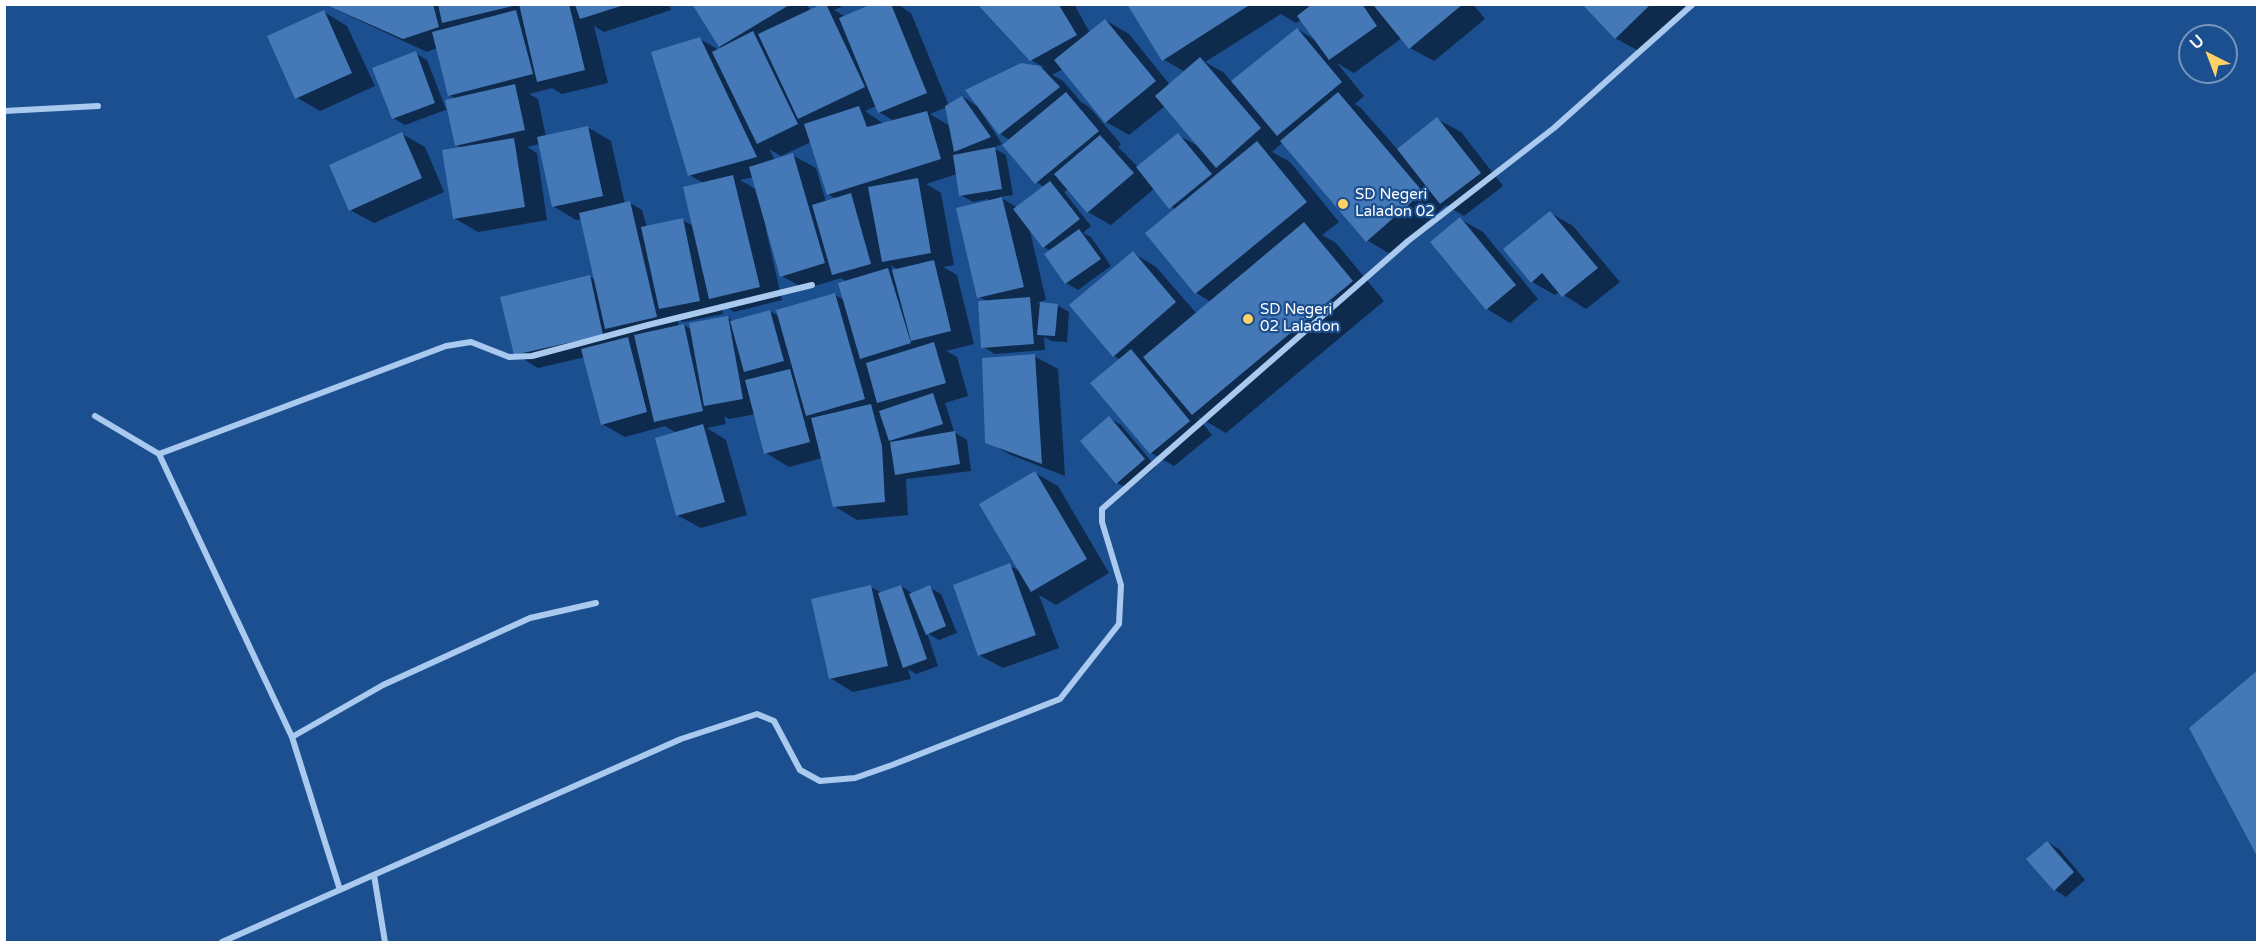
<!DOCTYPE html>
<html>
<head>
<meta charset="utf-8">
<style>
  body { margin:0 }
  #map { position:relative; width:2262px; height:947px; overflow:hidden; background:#1b4f8f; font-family:"Varela Round",sans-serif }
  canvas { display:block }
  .frame { position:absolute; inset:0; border:6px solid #fff; pointer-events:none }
  .north { position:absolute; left:2178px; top:24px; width:60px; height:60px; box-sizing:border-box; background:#1b4f8f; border:2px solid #7695bc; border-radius:50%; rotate:318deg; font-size:16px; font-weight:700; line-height:24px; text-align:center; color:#fff }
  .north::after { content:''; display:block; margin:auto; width:21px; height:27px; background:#ffd166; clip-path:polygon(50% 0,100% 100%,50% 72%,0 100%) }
</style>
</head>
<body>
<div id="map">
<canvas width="2262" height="947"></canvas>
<div class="frame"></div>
<div class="north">U</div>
</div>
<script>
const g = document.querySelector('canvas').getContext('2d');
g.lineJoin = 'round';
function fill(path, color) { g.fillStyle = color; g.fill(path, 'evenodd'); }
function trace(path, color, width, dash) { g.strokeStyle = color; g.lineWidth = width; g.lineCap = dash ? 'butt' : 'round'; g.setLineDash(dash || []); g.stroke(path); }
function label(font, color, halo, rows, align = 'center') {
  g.font = font + ' "Varela Round",sans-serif'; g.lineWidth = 4.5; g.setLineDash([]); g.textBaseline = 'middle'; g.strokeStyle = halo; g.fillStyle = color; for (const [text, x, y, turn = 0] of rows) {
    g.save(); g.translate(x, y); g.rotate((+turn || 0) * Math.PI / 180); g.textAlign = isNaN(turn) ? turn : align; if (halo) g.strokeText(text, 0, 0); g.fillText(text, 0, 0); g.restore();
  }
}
fill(new Path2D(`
  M324 4H669L671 10 604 32 594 26 608 83 562 94 552 88 529 94 538 99 546 137 587 127 611 141 625 204 630 203 642 210 647 228 682 220 694 226 704 183 689 175 700 39 719 50 721 49 694 4H806L811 11 822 6 820 4H848L834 10 846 17 876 4H897L911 13 949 106 963 97 977 106 1002 144 993 148 1006 155 1013 195 1000 197 1018 208 1044 187 1036 182 1010 140 1000 134 1021 65 1045 68 1031 60 981 6 983 4H1074L1090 33 1105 20 1129 34 1170 85 1185 72 1163 59 1129 4H1473L1485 19 1434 61 1410 48 1402 38 1354 73 1337 63 1364 96 1355 104 1361 108 1398 150 1437 119 1461 132 1503 186 1464 216 1446 205 1390 254 1367 240 1283 142 1272 152 1290 162 1339 222 1322 235 1336 243 1384 301 1226 433 1197 416 1212 435 1174 466 1151 453 1121 360 1114 356 1133 253 1156 267 1197 314 1211 302 1196 293 1175 210 1155 188 1111 225 1088 212 1068 189 1064 192 1091 226 1083 233 1091 237 1111 266 1078 290 1066 283 1051 251 1044 247 1029 227 1046 300 1036 303 1057 305 1069 312 1067 342 1051 341 1044 337 1045 350 995 354 983 347 987 301 979 297 988 199 973 202 961 195 957 174 926 184 941 193 954 265 943 267 957 275 974 344 946 351 957 357 968 396 945 403 954 431H952L967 440 971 471 906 479 908 515 857 520 834 506 822 458 789 467 766 453 756 414 729 419 724 416 726 424 707 428 726 440 747 515 701 528 677 515V433L665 426 625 437 602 424 585 357 538 368 515 354 590 277 596 280 582 219 576 220 553 206 540 144 527 147 537 153 547 220 478 232 454 218 462 148 456 145 448 109 405 125 393 118 415 53 427 60 446 109 456 99 449 95 437 48 427 52ZM1281 14 1296 23 1301 20 1317 41 1297 29 1232 82 1223 72 1205 62ZM1063 69 1106 122 1129 135 1165 106 1200 147 1178 135 1138 167 1118 147 1121 144 1089 107 1081 102 1063 81 1052 75ZM876 106 879 112 894 121 884 124 865 111ZM947 107 950 126 930 114ZM811 142 828 194 836 199 826 202 816 168 792 155 775 160 769 149 781 156ZM753 177 757 190 740 180ZM766 230H769L782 276 805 289 841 278 847 282 844 300 835 295 780 317 770 311 734 321 728 318 692 330 684 325 679 326 677 318 683 322 723 314 721 304 734 312 782 300ZM891 265 898 270 893 272Z
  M1585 4H1689L1639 51 1615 38Z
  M324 12 347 26 375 86 320 111 296 97Z
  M402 134 425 147 444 192 374 223 350 210Z
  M1550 213 1573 226 1620 282 1586 309 1559 292 1555 295 1532 282Z
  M1460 219 1483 232 1538 299 1510 323 1487 309Z
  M1034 356 1058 369 1065 476 1011 455 987 442Z
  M1109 418 1121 425 1156 467 1129 489 1117 483Z
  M1035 473 1058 486 1109 573 1056 605 1039 595 1059 648 1003 668 979 655 1009 565 1021 572Z
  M901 586 913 594 929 587 941 594 957 633 939 640 927 633 938 666 916 674 908 669 911 679 853 692 830 678 871 587 882 593Z
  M2047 842 2059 849 2085 880 2066 897 2055 890Z`), '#0007');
fill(new Path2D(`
  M324 4H433L439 27 403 39Z
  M438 4H517V5L442 23Z
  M519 4H569L585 70 537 82Z
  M692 4H791L719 47Z
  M822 4H826L865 87 798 119 758 34Z
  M872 4H891L927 93 878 113 839 18Z
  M1127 4H1251L1162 61Z
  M1312 4H1362L1377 26 1329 60 1297 16Z
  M1376 4H1463L1409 49 1374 6Z
  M1582 4H1651L1615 39Z
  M575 5H624L580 19Z
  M978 5H1059L1077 35 1030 61Z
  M324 10 352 73 295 99 267 36Z
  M516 10 533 74 448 96 432 32Z
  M1105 19 1156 81 1105 123 1054 60Z
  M1297 28 1342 82 1277 136 1231 81Z
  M753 31 798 124 757 144 712 52Z
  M700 37 757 157 688 176 651 52Z
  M416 51 435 103 392 119 372 68Z
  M1200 57 1261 128 1216 168 1155 96Z
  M1021 63 1040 66 1060 87 999 135 965 90Z
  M515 84 525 130 455 146 445 100Z
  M1066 92 1099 131 1035 184 1002 145Z
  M1338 92 1423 192 1366 242 1280 141Z
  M962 96 991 137 954 152 945 106Z
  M859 106 867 127 927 111 941 159 827 195 804 124Z
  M1437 117 1481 173 1440 204 1397 149Z
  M588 126 603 196 552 207 537 137Z
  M402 132 422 178 349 211 329 165Z
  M1178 133 1212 174 1169 209 1136 167Z
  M1100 135 1134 173 1087 213 1054 174Z
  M514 138 525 207 453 219 442 150Z
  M1257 141 1307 202 1195 294 1145 233Z
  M995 147 1002 189 959 196 953 155Z
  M793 153 825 263 780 277 749 167Z
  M733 175 760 287 709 299 683 187Z
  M918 178 931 253 882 262 868 187Z
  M1050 181 1080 219 1043 248 1013 209Z
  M851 193 871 264 832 275 812 205Z
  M1002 197 1024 287 977 298 956 208Z
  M630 201 657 317 605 329 579 213Z
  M1550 211 1598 268 1562 297 1542 273 1531 283 1503 249Z
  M1460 217 1516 285 1486 310 1430 242Z
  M683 218 700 301 659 309 641 227Z
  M1304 222 1353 281 1192 415 1143 357Z
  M1079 229 1101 259 1065 284 1044 254Z
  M1133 251 1176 302 1113 357 1069 305Z
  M934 260 951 331 911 341 892 270Z
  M888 268 911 343 860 359 838 283Z
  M590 275 603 335 514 355 500 297Z
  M835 293 865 399 806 416 776 310Z
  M1030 297 1034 344 981 348 978 301Z
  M1040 302 1058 304 1055 336 1037 335Z
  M770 310 784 361 744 372 730 321Z
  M728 316 743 399 704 406 689 323Z
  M684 324 703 411 654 422 634 335Z
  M628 337 647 412 601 425 581 349Z
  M934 342 946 383 877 403 866 363Z
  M1131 349 1190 421 1150 454 1090 383Z
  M1035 354 1042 464 985 443 982 358Z
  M790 369 810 442 764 454 745 380Z
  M933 393 943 424 889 441 879 411Z
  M871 404 882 446 885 502 833 507 811 418Z
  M1109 416 1145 459 1116 484 1080 441Z
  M703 424 725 502 676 516 655 438Z
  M955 431 960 464 895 475 890 442Z
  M1035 471 1087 559 1031 592 979 504Z
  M1010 563 1036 635 978 656 953 585Z
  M871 585 888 666 829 679 811 599Z
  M901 585 927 659 903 668 878 593Z
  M930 585 946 626 926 635 909 594Z
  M2258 670V858L2189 728Z
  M2047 841 2074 872 2054 891 2026 859Z`), '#4478b7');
trace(new Path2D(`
  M4 111 98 106
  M95 416 159 454 292 737 340 890
  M159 454 446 346 471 342 509 357 532 356 648 325 812 285
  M292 737 383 685 530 618 596 603
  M374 875 385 942
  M222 942 681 739 757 714 774 721 800 770 820 781 855 778 892 765 1060 699 1119 624 1121 585 1102 522V509L1408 241 1554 128 1693 4`), '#a9c9ee', 6);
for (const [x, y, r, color] of [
  [1343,204,6,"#ffd166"],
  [1248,319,6,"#ffd166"]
]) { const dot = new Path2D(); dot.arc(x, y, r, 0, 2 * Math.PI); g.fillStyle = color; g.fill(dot); trace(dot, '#1b4f8f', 2); }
label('15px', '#fff', '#1b4f8f', [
  ["SD Negeri",1355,195],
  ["Laladon 02",1355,212],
  ["SD Negeri",1260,310],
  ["02 Laladon",1260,327]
], 'left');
</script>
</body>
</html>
